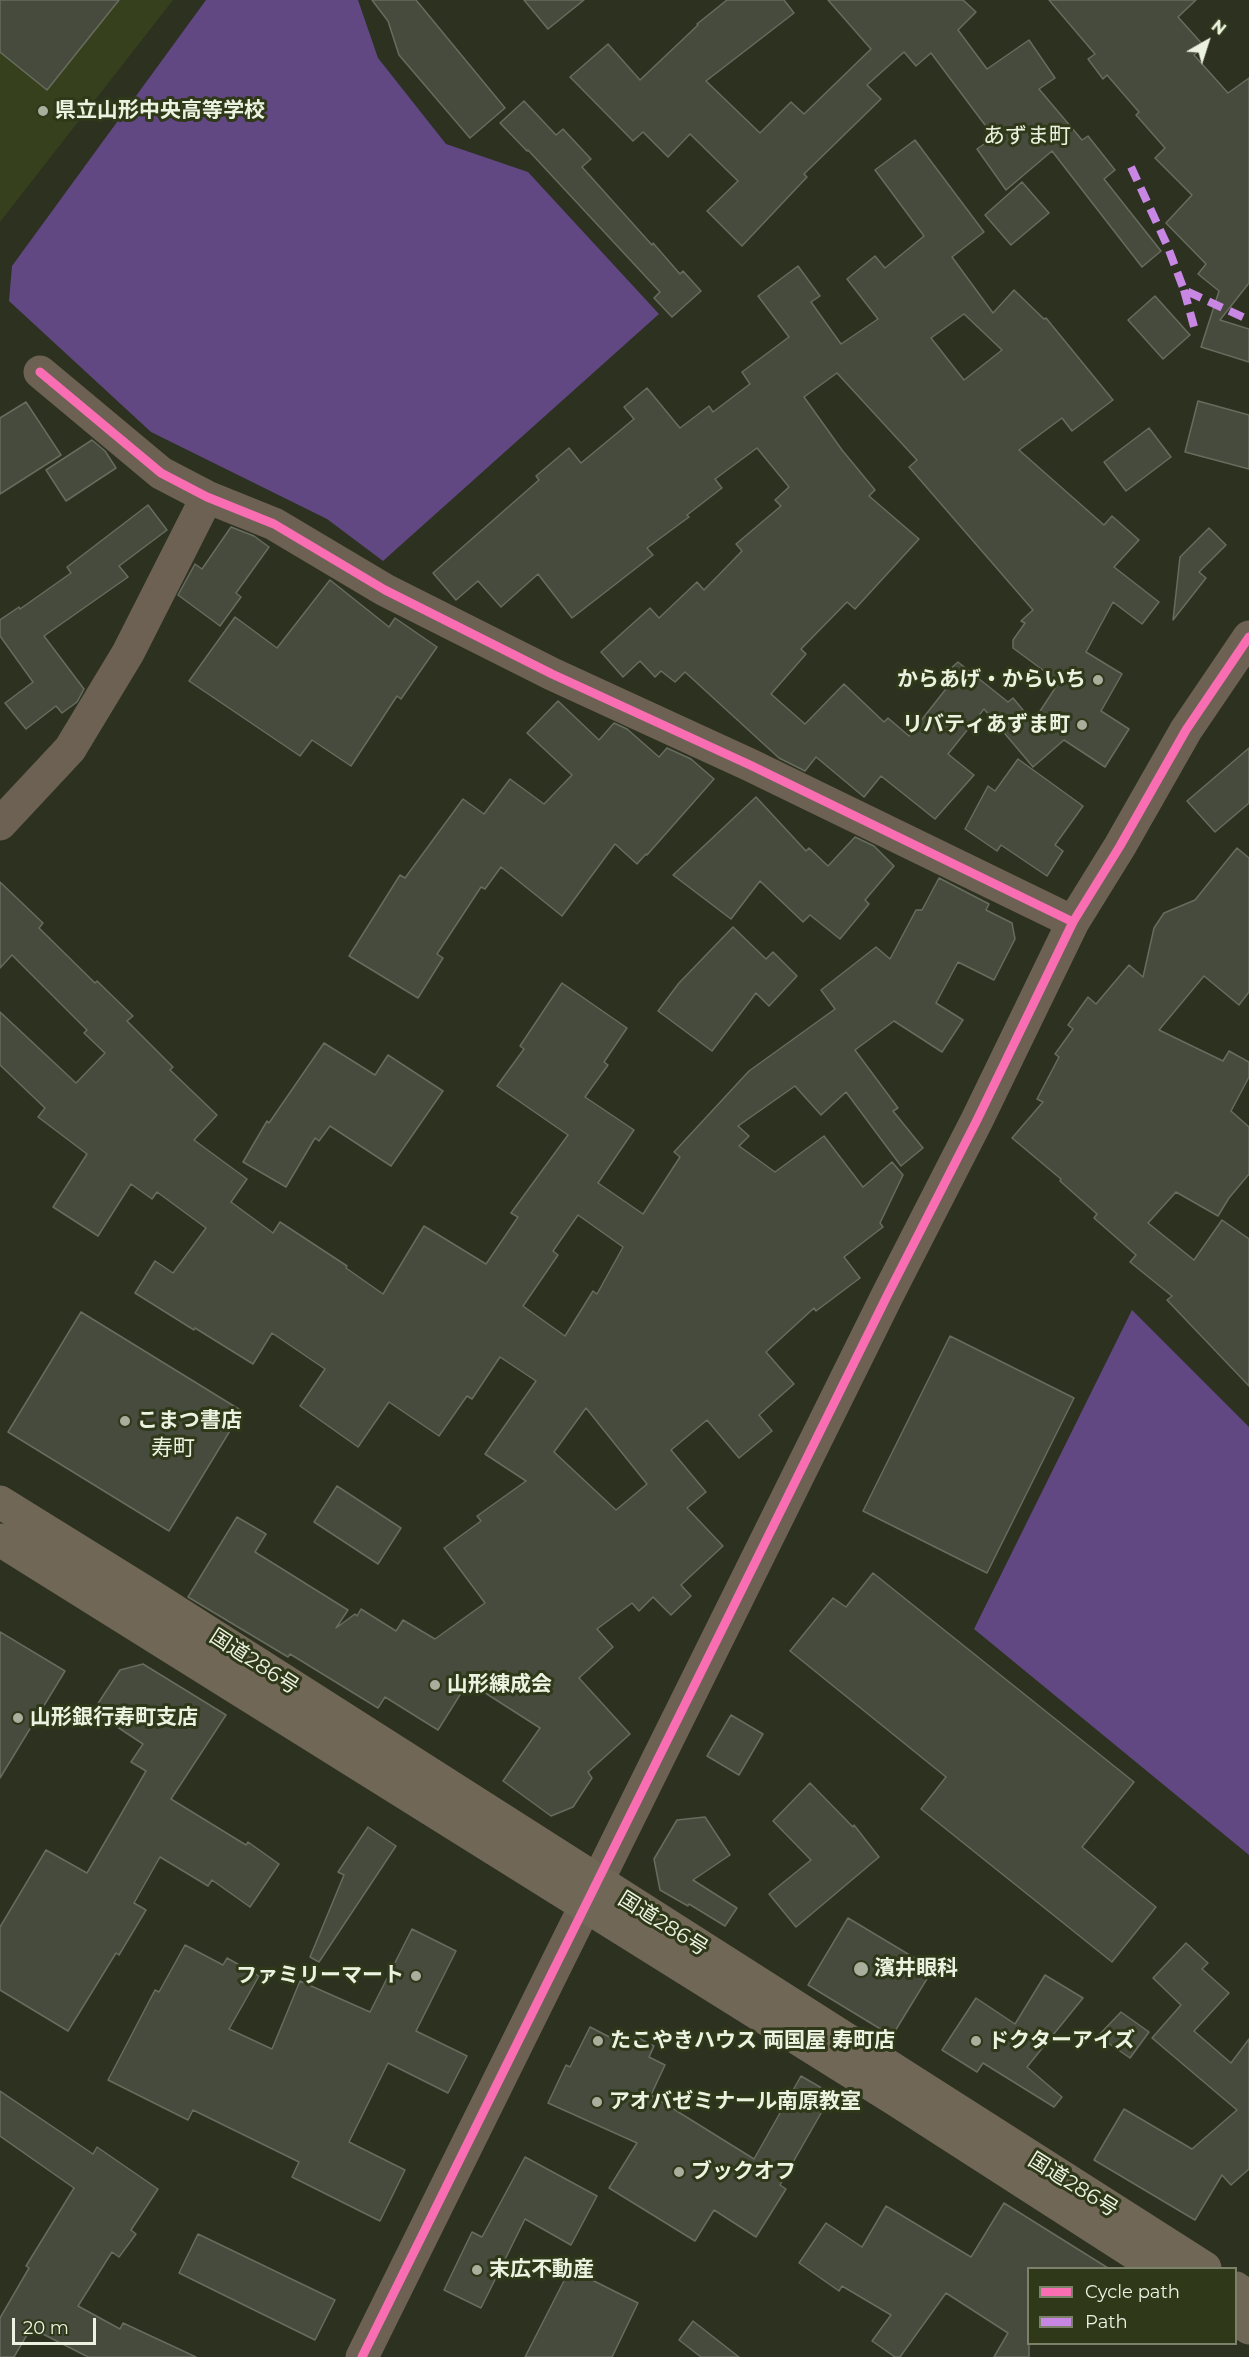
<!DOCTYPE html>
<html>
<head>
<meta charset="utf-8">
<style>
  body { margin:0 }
  #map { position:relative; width:1249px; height:2357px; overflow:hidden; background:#2c3120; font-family:Montserrat,sans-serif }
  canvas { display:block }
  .legend { position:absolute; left:1027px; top:2267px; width:210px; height:78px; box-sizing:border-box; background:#2f3819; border:2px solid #7b8269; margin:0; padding:8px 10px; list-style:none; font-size:18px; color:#ecf2e0 }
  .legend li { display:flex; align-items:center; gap:12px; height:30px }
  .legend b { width:30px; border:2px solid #7b8269 }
  .north { position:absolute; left:1177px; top:12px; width:60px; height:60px; -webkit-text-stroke:4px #2f3819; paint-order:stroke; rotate:39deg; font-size:16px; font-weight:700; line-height:24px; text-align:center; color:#ecf2e0 }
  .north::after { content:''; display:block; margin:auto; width:21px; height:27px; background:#ecf2e0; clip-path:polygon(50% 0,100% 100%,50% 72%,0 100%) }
  .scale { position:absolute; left:12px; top:2318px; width:84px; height:27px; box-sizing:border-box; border:3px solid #ecf2e0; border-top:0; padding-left:8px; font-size:18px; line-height:21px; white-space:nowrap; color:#ecf2e0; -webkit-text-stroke:4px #2f3819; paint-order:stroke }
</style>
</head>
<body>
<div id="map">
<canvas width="1249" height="2357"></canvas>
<ul class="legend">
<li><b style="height:8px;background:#f96db3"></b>Cycle path</li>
<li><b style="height:8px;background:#c787e3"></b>Path</li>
</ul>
<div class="north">N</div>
<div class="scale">20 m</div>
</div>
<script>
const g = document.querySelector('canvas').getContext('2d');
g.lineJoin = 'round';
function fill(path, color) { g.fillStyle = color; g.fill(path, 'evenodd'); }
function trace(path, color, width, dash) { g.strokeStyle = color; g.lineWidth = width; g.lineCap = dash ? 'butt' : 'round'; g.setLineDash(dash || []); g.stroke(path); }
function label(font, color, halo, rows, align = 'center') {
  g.font = font + ' Montserrat,"Noto Sans JP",sans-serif'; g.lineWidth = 6; g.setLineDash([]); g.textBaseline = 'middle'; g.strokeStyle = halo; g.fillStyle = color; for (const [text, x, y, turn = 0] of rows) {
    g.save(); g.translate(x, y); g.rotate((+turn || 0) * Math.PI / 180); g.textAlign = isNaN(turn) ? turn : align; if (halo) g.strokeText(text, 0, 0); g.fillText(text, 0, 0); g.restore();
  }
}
fill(new Path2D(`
  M0 0H173L0 222Z`), '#36401d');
fill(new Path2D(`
  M206 0H358L378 58 446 144 528 172 659 314 383 561 327 519 151 432 9 301 12 266Z
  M1132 1310 1249 1427V1855L974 1629Z`), '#614882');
const building = new Path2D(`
  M0 0H119L47 90 0 52Z
  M372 0H416L505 108 470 138 399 55 388 21Z
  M524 0H584L548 29Z
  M727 0H784L794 13 706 81 760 133 791 102 804 114 871 49 828 0H963L976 12 958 30 987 69 1029 40 1055 78 1039 89 1082 140 1088 136 1115 170 1104 179 1161 251 1142 267 1052 151 1006 190 977 149 994 137 931 53 916 66 904 52 867 85 881 99 804 174 807 177 742 246 707 211 738 181 690 134 668 157 643 132 633 141 570 77 608 44 640 80 698 25 697 24Z
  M1049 0H1196L1178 17 1204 46 1194 55 1228 93 1249 78V283L1220 320 1249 329V362L1201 347 1219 291 1198 274 1206 264 1166 223 1192 195 1155 158 1165 148 1136 115 1139 112 1107 75 1103 79 1088 59 1095 54Z
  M524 101 556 135 563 129 591 159 582 167 652 245 653 243 680 274 683 271 701 291 672 317 654 298 660 292 528 150 527 151 500 123Z
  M915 140 984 232 952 257 993 313 1014 290 1044 319 1046 318 1113 400 1072 431 1062 418 1019 450 1104 525 1112 516 1139 540 1114 567 1159 602 1142 624 1113 602 1086 652 1122 674 1101 711 1129 729 1105 767 1064 740 1033 767 984 709 948 754 974 775 935 819 881 776 864 797 816 757 805 771 779 758 685 672 675 682 661 671 655 677 640 661 623 677 601 652 650 608 659 618 697 582 704 590 742 551 736 544 781 506 775 500 789 487 757 448 715 479 722 488 687 515 689 517 647 548 653 555 572 618 538 574 501 607 478 581 456 600 433 573 539 480 536 476 569 448 581 463 634 419 624 407 647 388 680 428 709 406 713 412 750 384 742 372 789 337 758 296 798 266 820 296 811 302 841 344 878 319 847 279 875 256 885 268 924 236 875 170ZM964 314 1002 350 964 380 931 338ZM837 373 917 460 909 467 1033 610 1021 621 1025 623 1013 640V648L1059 682 1033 722 1013 698 1008 702 958 662 950 669 956 676 909 736 888 718 884 722 844 684 805 724 771 694 806 654 801 649 847 602 855 609 919 539 869 496 875 490 842 450 804 397Z
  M1022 182 1049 213 1011 245 985 215Z
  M1155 296 1190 335 1163 359 1128 320Z
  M1198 401 1249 415V469L1185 452Z
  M26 402 61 455 0 494V418Z
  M1149 428 1171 457 1126 491 1104 462Z
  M92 440 105 451 116 468 66 501 46 470Z
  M148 505 167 530 119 566 128 577 44 636 84 689 77 702 62 713 56 706 26 729 5 703 33 682 0 636V620L19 607 20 609 71 573 67 567Z
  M231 527 254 536 269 547 236 593 241 597 220 626 178 595 195 564 202 569Z
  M1209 528 1226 545 1199 572 1206 578 1173 620 1180 557Z
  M330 580 389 627 395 618 437 647 401 699 397 696 351 766 312 740 300 756 189 681 235 617 277 648Z
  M558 701 599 740 614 723 627 729 659 757 667 748 691 759 714 779 647 855 646 854 637 864 615 844 562 916 501 867 485 889 481 887 437 954 443 958 418 998 349 956 400 875 405 878 463 799 484 814 510 779 544 804 572 775 527 733Z
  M1249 748V803L1215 832 1187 801Z
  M1018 759 1083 806 1055 845 1063 851 1047 876 1001 845 997 851 965 829 988 786 995 791Z
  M756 797 806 851 809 848 828 866 855 837 874 846 894 866 865 900 869 904 840 939 810 915 803 922 760 881 731 919 673 875Z
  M1237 848 1249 858V992L1239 1005 1204 976 1159 1030 1223 1061 1229 1051 1249 1062V1077L1231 1111 1249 1127V1174L1229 1198 1218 1216 1176 1192 1148 1223 1194 1260 1222 1220 1249 1239V1386L1167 1300 1172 1296 1130 1262 1136 1255 1094 1218 1097 1214 1060 1181 1061 1179 1012 1138 1043 1102 1037 1099 1059 1057 1055 1054 1073 1029 1068 1025 1088 997 1096 1004 1129 965 1143 977 1154 928 1164 913 1195 900Z
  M939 878 989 904 986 910 1012 923 1015 939 994 980 958 962 936 1003 963 1020 942 1052 894 1021 855 1050 898 1108 893 1111 923 1148 901 1166 846 1092 821 1115 795 1086 738 1126 749 1136 739 1146 775 1172 824 1136 863 1187 892 1162 903 1175 880 1223 883 1227 844 1257 860 1278 816 1311 814 1308 766 1352 794 1384 759 1415 772 1431 739 1458 707 1420 671 1450 706 1492 687 1508 723 1546 681 1585 691 1596 671 1615 653 1597 639 1611 632 1603 597 1629 613 1647 579 1678 630 1734 588 1772 592 1778 573 1807 551 1816 503 1781 540 1728 468 1682 438 1730 385 1697 378 1708 290 1654 288 1657 188 1597 237 1517 266 1534 255 1552 348 1610 336 1628 355 1614 357 1616 361 1609 396 1631 403 1620 435 1639 485 1603 444 1548 481 1521 477 1516 526 1481 485 1454 536 1381 500 1357 472 1399 467 1396 439 1436 389 1402 358 1447 300 1406 325 1369 272 1333 253 1364 195 1328 194 1330 135 1293 155 1261 173 1273 206 1228 157 1192 152 1199 131 1184 98 1236 53 1207 87 1154 38 1117 45 1108 0 1065V1012L76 1083 105 1053 84 1033 87 1030 12 955 0 968V882L43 923 39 928 95 983 97 981 133 1016 127 1021 173 1067 170 1070 217 1115 194 1140 247 1179 231 1202 273 1233 280 1222 347 1266 346 1268 383 1294 424 1226 486 1264 518 1217 511 1213 568 1135 497 1086 524 1049 520 1046 562 983 627 1028 604 1062 608 1065 585 1097 634 1130 598 1183 643 1214 680 1157 674 1152 749 1071 835 1009 821 990 876 947 890 959 916 910H922ZM578 1215 623 1247 597 1294 593 1291 565 1336 523 1306 558 1255 553 1251ZM586 1408 647 1484 616 1510 554 1452Z
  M733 927 766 959 773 952 797 976 769 1006 756 993 712 1051 658 1011 679 983Z
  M324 1043 375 1075 388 1055 443 1091 391 1166 330 1126 319 1141 315 1138 286 1187 243 1162 267 1121 269 1123Z
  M81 1312 242 1411 169 1531 8 1432Z
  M950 1336 1074 1398 987 1573 863 1511Z
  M337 1486 401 1528 378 1564 314 1522Z
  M873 1573 1134 1782 1082 1847 1156 1907 1112 1962 921 1809 946 1777 790 1651 833 1598 846 1607Z
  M0 1632 65 1671 0 1778Z
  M143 1664 226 1715 171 1799 246 1845 248 1842 279 1864 250 1907 212 1880 208 1886 160 1857 134 1903 146 1910 119 1955 116 1953 68 2031 0 1990V1927L46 1850 87 1873 146 1771 131 1762 143 1744 93 1711 120 1670Z
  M731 1715 763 1734 739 1775 707 1756Z
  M810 1783 853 1827 854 1825 879 1857 796 1927 769 1894 811 1860 773 1821Z
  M705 1817 730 1855 693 1880 737 1908 725 1926 689 1904 688 1906 660 1890 654 1859 677 1820Z
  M368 1827 396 1846 319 1962 310 1957 344 1875 338 1872Z
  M848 1918 933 1969 892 2036 808 1985Z
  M412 1929 456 1951 416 2031 467 2056 448 2093 388 2063 349 2142 405 2170 380 2221 292 2177 299 2162 193 2110 188 2120 108 2080 155 1990 159 1992 185 1945 223 1965 227 1958 259 1976 229 2029 272 2049 300 1981 370 2012Z
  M1186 1943 1208 1963 1202 1969 1229 1993 1194 2031 1231 2063 1249 2039V2169L1231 2185 1222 2175 1195 2220 1094 2160 1124 2109 1192 2149 1237 2110 1152 2038 1181 2005 1153 1978Z
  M1045 1975 1083 1998 1027 2067 1062 2097 1054 2107 983 2063 977 2072 942 2050 976 1998 1015 2024Z
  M1121 2012 1149 2032 1130 2058 1098 2036Z
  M590 2027 629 2047 635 2036 654 2046 649 2057 665 2065 651 2095 754 2159 801 2076 832 2094 780 2185 786 2189 756 2237 714 2210 695 2241 609 2188 637 2143 548 2103 566 2065 570 2067Z
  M0 2091 93 2154 97 2147 158 2189 131 2230 136 2234 119 2257 112 2252 78 2306 120 2329 123 2323 196 2357H88L31 2328 14 2357H0V2318L29 2268 26 2266 74 2188 0 2136Z
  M525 2157 597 2196 571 2245 525 2219 481 2308 444 2290 472 2232 482 2237Z
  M1004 2203 1108 2268H1029V2357H994L1008 2333 946 2293 900 2357H895L872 2341 891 2315 842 2286 839 2291 799 2263 826 2223 862 2247 886 2206 971 2257Z
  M198 2234 335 2300 315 2340 179 2273Z
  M570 2269 638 2303 612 2357H525Z
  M693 2321 739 2357H701L679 2340Z`);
fill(building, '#474b3d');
trace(building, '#686c5e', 1.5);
trace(new Path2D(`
  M40 372 161 473 207 497 274 524 385 590 552 674 750 765 1073 922
  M0 824 70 749 128 653 207 497
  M362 2357 888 1294 977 1120 1073 922 1120 846 1186 730 1249 637`), '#6c6153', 33);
trace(new Path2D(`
  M0 1502 150 1595 1205 2268
  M0 1540 896 2100 1157 2268
  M1236 2288 1249 2297
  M1236 2320 1249 2328`), '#706757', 33);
trace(new Path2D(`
  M1131 167 1167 245 1184 290 1249 320
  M1184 290 1196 334`), '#c787e3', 8, [15, 8]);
trace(new Path2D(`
  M40 372 161 473 207 497 274 524 385 590 552 674 750 765 1073 922
  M362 2357 888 1294 977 1120 1073 922 1120 846 1186 730 1249 637`), '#f96db3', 9);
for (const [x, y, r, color] of [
  [43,111,6,"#a9ae9d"],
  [1098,680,6,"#a9ae9d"],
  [1082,725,6,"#a9ae9d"],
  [125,1421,6,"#a9ae9d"],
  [435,1685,6,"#a9ae9d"],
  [18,1718,6,"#a9ae9d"],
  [861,1969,8,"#a9ae9d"],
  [416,1976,6,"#a9ae9d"],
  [598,2041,6,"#a9ae9d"],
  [976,2041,6,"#a9ae9d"],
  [597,2102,6,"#a9ae9d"],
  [679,2172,6,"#a9ae9d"],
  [477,2270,6,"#a9ae9d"]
]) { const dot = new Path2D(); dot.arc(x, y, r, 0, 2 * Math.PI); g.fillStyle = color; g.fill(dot); trace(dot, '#2f3819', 2); }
label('bold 21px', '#ecf2e0', '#2f3819', [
  ["県立山形中央高等学校",55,111],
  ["からあげ・からいち",1086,680,"right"],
  ["リバティあずま町",1070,725,"right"],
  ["こまつ書店",137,1421],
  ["山形練成会",447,1685],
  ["山形銀行寿町支店",30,1718],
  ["濱井眼科",874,1969],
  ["ファミリーマート",404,1976,"right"],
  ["たこやきハウス 両国屋 寿町店",610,2041],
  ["ドクターアイズ",988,2041],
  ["アオバゼミナール南原教室",609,2102],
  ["ブックオフ",691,2172],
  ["末広不動産",489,2270]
], 'left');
label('21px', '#ecf2e0', '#2f3819', [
  ["国道286号",254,1662,33],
  ["国道286号",663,1924,32],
  ["国道286号",1073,2185,32]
]);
label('22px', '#ecf2e0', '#2f3819', [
  ["あずま町",1027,137],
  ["寿町",173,1449]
]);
</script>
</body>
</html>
